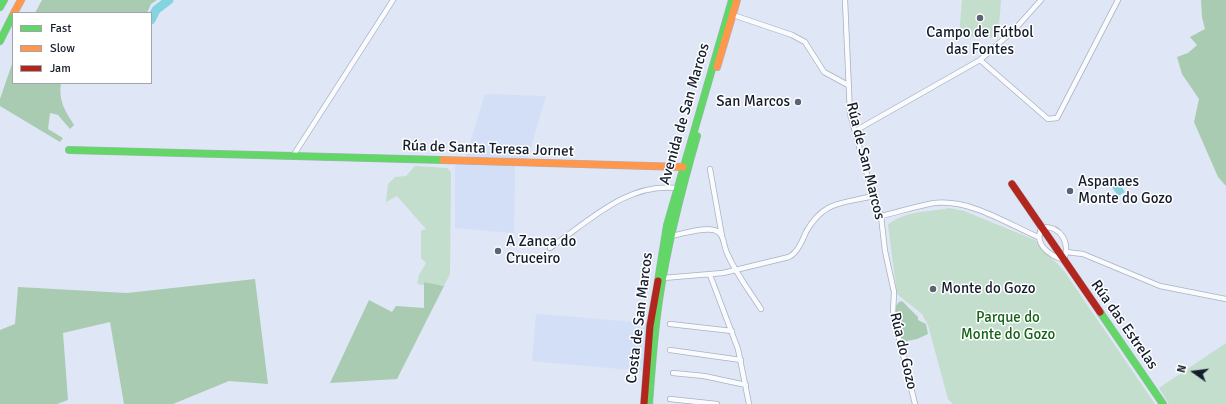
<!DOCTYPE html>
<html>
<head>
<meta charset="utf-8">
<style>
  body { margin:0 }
  #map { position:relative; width:1226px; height:404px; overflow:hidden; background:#dfe6f5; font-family:Signika,sans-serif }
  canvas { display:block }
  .legend { position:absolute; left:12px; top:12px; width:140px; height:72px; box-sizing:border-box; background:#fff; border:1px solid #a1a5ab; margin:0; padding:5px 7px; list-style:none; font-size:12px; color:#151d2d }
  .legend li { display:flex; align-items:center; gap:8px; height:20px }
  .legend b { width:20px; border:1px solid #a1a5ab }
  .north { position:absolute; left:1174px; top:352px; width:40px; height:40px; -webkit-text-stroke:3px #fff; paint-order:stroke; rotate:284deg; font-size:11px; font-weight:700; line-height:16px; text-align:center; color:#151d2d }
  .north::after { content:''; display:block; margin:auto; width:14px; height:18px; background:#151d2d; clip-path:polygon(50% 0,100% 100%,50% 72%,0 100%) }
</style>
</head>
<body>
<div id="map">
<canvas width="1226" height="404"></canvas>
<ul class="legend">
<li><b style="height:5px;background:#63d668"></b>Fast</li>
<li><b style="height:5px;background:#ff974d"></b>Slow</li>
<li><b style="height:5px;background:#b3261e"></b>Jam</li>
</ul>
<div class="north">N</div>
</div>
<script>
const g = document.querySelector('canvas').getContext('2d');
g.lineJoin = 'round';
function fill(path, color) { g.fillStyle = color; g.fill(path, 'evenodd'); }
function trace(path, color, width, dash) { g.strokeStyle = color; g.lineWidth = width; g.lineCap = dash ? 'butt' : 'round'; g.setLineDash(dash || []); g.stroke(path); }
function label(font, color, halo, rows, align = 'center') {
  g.font = font + ' Signika,sans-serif'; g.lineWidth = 3; g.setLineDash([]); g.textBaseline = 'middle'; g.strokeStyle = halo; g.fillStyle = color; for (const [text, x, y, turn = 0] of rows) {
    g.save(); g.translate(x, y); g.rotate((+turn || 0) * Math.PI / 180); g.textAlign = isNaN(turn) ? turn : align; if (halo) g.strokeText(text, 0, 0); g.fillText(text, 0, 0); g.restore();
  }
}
fill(new Path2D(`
  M485 94 546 96 527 160 466 156Z
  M459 163 515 165 514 233 455 228V166Z
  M536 314 647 323 643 371 532 361Z`), '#d2dff7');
fill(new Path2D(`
  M962 0H1001L998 38 959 36Z
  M415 166 447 168 451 172 450 274 444 286 424 282V285L417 284 419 275 426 263 421 258V231L426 229 397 196 386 202 388 184 395 177 406 176Z
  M949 208 964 211 1035 240 1064 271 1155 404H953L948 399 928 325 922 314 897 294 888 225C903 211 929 212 949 208Z
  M1226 343V404H1169L1159 388Z`), '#c3decc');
fill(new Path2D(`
  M42 0H157L151 4 147 13H35Z
  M1201 0H1226V186L1218 177 1194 122 1199 99 1182 74 1177 57 1188 53 1197 45 1190 37 1205 29 1202 17Z
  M13 61V83H61C58 100 65 111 74 125L70 129 58 115 50 113 48 129 63 138 60 142 0 106V99Z
  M255 279 268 384 229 381 173 404H124L110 322 63 333 68 400 57 404H0V330L15 324 18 287 127 293Z
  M424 282 444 286 397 379 330 383 369 300 392 312 396 306 424 308Z
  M902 301 918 317V320L926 324 928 334 917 339 902 342 895 307 899 302Z`), '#a9cbb2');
fill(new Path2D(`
  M1116 179 1125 192 1118 196 1109 183Z`), '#84d4e0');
trace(new Path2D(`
  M151 20 156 10 169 0`), '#84d4e0', 9);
const street = new Path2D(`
  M845 0 850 114 873 196 881 216 885 251 894 292 893 313 915 404
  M733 15 792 35 805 42 824 72 848 85
  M980 60 1048 119 1057 118 1118 0
  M855 131 980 60 1015 29 1041 0
  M293 156 393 0
  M710 169 722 236
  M881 216C898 212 917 206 934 203 970 199 1006 223 1038 237
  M1042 227C1062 226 1070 243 1064 260 1048 255 1033 243 1042 227Z
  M671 236C683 234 702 227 714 230 725 233 723 245 727 253 736 274 749 290 761 309
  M550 248C588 222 627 182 677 188
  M1066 252 1083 254 1160 286 1226 299
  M710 275 738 349 749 404
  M663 278 723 273 789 257C798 252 802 241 806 232 824 200 842 204 873 196
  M670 324 732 331
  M670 350 741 360
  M673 373 704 376 746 385
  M670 399 717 404`);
const fast = new Path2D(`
  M0 7 4 0
  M0 41 13 15
  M69 150 443 160
  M658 281 667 225 732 0
  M1100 312 1163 404
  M649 404C652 367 654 331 660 294 668 241 682 188 697 136`);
const slow = new Path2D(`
  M14 13 21 0
  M717 67 737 0
  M443 160 683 167`);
const jam = new Path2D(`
  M1012 184 1100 312
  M644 404 650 326 658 281`);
trace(street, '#aab1c0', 6);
trace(fast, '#aab1c0', 8);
trace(slow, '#aab1c0', 8);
trace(jam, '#aab1c0', 8);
trace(street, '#fafbfe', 4.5);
trace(fast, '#63d668', 7);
trace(slow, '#ff974d', 7);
trace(jam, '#b3261e', 7);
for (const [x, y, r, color] of [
  [980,18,4,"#5c6373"],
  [798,102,4,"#5c6373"],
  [1070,191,4,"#5c6373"],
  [498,251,4,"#5c6373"],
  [933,289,4,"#5c6373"]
]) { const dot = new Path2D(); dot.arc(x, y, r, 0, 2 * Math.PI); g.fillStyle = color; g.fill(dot); trace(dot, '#fff', 1.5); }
label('15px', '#151d2d', '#fff', [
  ["Campo de Fútbol",980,33,"center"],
  ["das Fontes",980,50,"center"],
  ["San Marcos",790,102,"right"],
  ["Aspanaes",1078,182],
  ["Monte do Gozo",1078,199],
  ["A Zanca do",506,242],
  ["Cruceiro",506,259],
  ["Monte do Gozo",941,289]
], 'left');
label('15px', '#151d2d', '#fff', [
  ["Avenida de San Marcos",685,114,-74],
  ["Rúa de Santa Teresa Jornet",488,149,2],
  ["Rúa de San Marcos",865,161,76],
  ["Costa de San Marcos",640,318,-83],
  ["Rúa das Estrelas",1124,325,55],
  ["Rúa do Gozo",903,351,77]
]);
label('15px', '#156419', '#fff', [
  ["Parque do",1008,318],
  ["Monte do Gozo",1008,335]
]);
</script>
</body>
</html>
